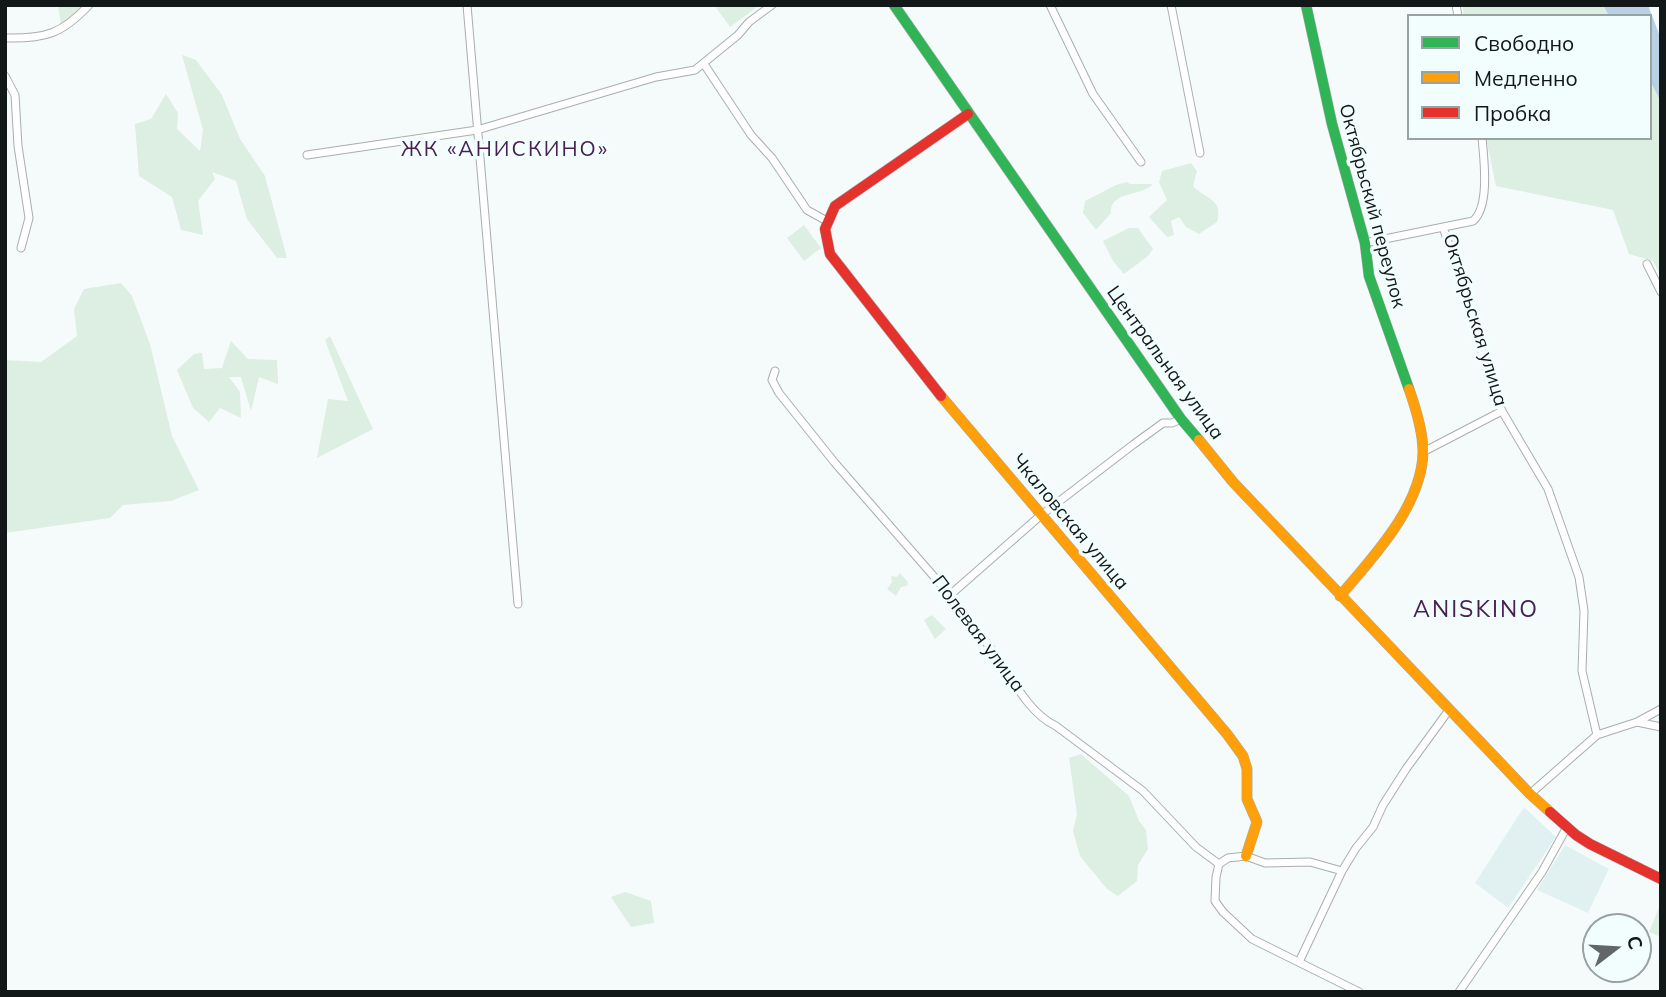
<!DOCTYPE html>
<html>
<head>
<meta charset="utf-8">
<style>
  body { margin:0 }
  #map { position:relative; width:1666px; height:997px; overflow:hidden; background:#f5fbfb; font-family:Mulish,sans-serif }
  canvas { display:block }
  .frame { position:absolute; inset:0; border:7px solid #121717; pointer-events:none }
  .legend { position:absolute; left:1407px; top:14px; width:245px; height:126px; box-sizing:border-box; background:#f2fefe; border:2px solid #98a2a2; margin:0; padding:9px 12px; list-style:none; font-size:21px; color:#121717 }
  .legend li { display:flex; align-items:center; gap:14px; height:35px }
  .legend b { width:35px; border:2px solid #98a2a2 }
  .north { position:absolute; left:1582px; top:913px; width:70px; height:70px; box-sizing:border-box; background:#f2fefe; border:2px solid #98a2a2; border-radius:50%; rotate:73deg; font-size:19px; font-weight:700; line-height:28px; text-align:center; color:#121717 }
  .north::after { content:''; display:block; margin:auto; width:24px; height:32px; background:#616767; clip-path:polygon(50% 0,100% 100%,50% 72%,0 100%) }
</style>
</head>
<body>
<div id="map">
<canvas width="1666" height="997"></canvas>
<div class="frame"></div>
<ul class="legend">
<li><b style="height:9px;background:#30b455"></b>Свободно</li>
<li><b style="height:9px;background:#ff9f0a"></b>Медленно</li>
<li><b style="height:9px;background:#e5322d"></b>Пробка</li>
</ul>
<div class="north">С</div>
</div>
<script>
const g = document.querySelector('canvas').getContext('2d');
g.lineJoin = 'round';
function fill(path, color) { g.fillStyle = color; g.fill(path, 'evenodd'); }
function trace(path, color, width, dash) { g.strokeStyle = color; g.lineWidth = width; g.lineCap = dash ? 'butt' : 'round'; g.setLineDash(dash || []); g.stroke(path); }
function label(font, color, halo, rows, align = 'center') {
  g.font = font + ' Mulish,sans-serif'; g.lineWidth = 7; g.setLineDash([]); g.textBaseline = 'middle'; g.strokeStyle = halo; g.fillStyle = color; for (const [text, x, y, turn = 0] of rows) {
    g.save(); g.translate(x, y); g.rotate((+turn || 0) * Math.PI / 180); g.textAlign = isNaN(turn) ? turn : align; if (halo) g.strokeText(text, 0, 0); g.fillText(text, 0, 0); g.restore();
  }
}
fill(new Path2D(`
  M1524 807 1556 837 1508 908 1475 883Z
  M1565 845 1609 869 1588 913 1537 890Z`), '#e1f1f2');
fill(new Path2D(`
  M58 5H85L72 20 61 25Z
  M714 5H760L730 27Z
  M1462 5H1603L1609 16H1464Z
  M182 55 196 60 222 95 240 139 265 176 287 258H277L247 219 236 181 212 172 215 179 198 201 203 235 181 230 172 197 139 176 135 124 151 119 166 94 178 113 177 129 200 151 203 130Z
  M1650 81 1661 102V276L1653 261 1629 254 1613 210 1496 186 1486 138H1650Z
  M1191 163 1197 171 1193 186C1205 199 1224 199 1217 222L1199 234 1186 227 1179 217 1171 221 1174 235 1167 237 1149 217 1167 200 1159 182 1162 171Z
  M1127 182 1130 184H1153C1141 197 1109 191 1111 213L1096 230 1083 213 1085 201 1116 185Z
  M804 225 821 248 804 261 787 238Z
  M1129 228H1138L1153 249 1148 256 1124 274 1113 261 1103 241Z
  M121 283 132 296 150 344 172 436 199 490 171 501 123 505 110 518 5 533V360L41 362 77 336 74 309 84 289Z
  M330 336 373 429 317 458 328 399 348 401 325 340Z
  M231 341 248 359 277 360 278 384 259 377 251 411 241 377H229L240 392 241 418 220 408 209 422 193 408 177 370 194 354 202 353 204 369 222 368Z
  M900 573 908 582 907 586 901 587 896 596 887 589 892 582 891 576 897 577Z
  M932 615 946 629 935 639 924 620Z
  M1081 754 1129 796 1139 821 1146 830 1148 849 1138 865 1137 881 1118 896 1107 889 1080 856 1073 831 1077 814 1069 758Z
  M625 892 651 901 654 923 631 927 611 897Z
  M1661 903V937L1649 932Z`), '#ddeee3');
fill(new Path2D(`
  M1603 5H1648L1661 39V102L1650 81V16H1609Z`), '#bad1e5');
const street = new Path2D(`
  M467 5 518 604
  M1050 5 1093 94 1141 162
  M1171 5 1200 153
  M1456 5 1458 16
  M5 38C45 39 62 34 89 5
  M704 64 751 135 772 158 807 210 825 220
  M5 76 15 95 18 146 29 218 21 248
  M307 155 477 130 656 77 695 70 738 35 749 22 772 5
  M1443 227 1471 312 1491 386 1502 411 1548 489 1579 577 1584 611 1582 671 1597 735
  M1365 243 1473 221C1490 207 1484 159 1482 138
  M1647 264 1661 292
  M775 371 772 380 779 393 835 463 950 595C964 620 987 640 1003 665 1016 686 1032 715 1056 726L1143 791 1196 847 1219 864
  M1423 452 1502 411
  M950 595 1040 516 1134 444 1163 423H1172L1181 419
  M1637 722 1661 709
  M1530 794 1597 735 1637 722 1661 727
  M1219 864 1216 877 1215 901 1223 912 1252 939 1359 992
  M1219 864 1228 858 1246 856 1265 863 1310 862 1342 871
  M1299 962 1342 871 1356 848 1373 827 1383 805 1406 769 1449 710
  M1459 992 1542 872 1567 827`);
const fast = new Path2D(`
  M894 5 1181 419 1199 440
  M1306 5 1332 124 1365 243 1369 276 1409 389`);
const slow = new Path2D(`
  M941 396 1227 734 1243 756 1247 769V799L1257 822 1246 856
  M1199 440 1233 482 1530 794 1550 812
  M1340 596C1373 557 1422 506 1423 452 1423 434 1415 406 1409 389`);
const jam = new Path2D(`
  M941 396 830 254 825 229 835 206 968 114
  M1550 812 1576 835 1590 844 1661 879`);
trace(street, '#a9aeae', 9);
trace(fast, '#a9aeae', 11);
trace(slow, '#a9aeae', 11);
trace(jam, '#a9aeae', 11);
trace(street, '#fefefe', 7);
trace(fast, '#30b455', 10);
trace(slow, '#ff9f0a', 10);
trace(jam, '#e5322d', 10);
label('19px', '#121717', '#f2fefe', [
  ["Октябрьский переулок",1372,206,75],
  ["Октябрьская улица",1475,320,73],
  ["Центральная улица",1165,363,54],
  ["Чкаловская улица",1070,522,50],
  ["Полевая улица",978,634,53]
]);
g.letterSpacing = '2px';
label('21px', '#4a2054', '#f2fefe', [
  ["ЖК «АНИСКИНО»",505,150]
]);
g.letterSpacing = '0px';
g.letterSpacing = '2px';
label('23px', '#4a2054', '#f2fefe', [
  ["ANISKINO",1476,610]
]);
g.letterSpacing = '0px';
</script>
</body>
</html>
